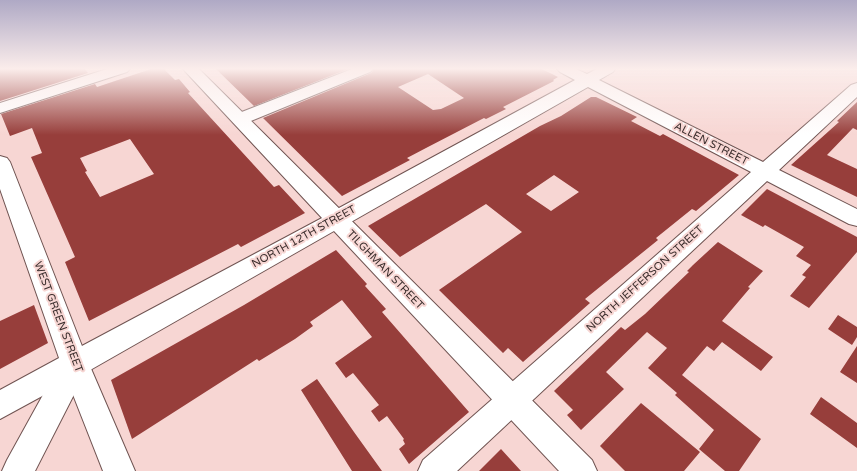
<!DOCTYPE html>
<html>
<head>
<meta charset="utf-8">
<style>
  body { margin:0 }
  canvas { display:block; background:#f7d6d3 }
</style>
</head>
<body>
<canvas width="857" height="471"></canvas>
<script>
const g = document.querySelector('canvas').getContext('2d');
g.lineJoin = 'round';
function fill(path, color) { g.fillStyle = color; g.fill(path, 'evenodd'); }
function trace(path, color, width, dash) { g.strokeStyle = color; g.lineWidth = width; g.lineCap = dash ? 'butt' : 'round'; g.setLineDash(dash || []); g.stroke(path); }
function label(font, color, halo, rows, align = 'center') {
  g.font = font + ' "Varela Round",sans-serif'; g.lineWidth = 4; g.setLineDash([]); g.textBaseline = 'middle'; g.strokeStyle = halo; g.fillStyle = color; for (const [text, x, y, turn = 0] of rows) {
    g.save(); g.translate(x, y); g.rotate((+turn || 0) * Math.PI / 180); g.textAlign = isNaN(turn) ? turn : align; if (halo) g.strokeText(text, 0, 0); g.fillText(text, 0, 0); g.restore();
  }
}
fill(new Path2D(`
  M0 69H85L88 73 0 101Z
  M151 69H164L175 80 179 79 190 92 188 93 274 187 279 185 305 213 241 247 238 244 89 321 65 262 75 257 31 157 42 153 32 128 10 136 1 114 95 84 97 87ZM130 139 154 174 100 197 85 172 87 171 80 158Z
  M216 69H348L254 106Z
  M374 69H542L558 77 553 80 554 81 503 107 506 109 486 119 484 118 426 148 407 158 410 160 342 196 263 118 371 73ZM428 74 464 98 441 109 433 110 398 87Z
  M591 97H596L637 117 631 121 658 135 660 136 663 134 739 175 696 211 692 209 656 238 658 240 585 299 590 303 523 362 508 348 503 353 439 290 522 232 486 204 400 257 368 226 540 126 561 116ZM554 175 579 192 551 211 526 194Z
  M857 102V130L853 128 827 155 857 169V197L791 165 839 122 837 121Z
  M767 189 857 237V252L809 308 790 296 806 277 802 275 811 265 796 256 804 247 765 225 763 227 741 215Z
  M718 242 763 271 748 287 750 288 722 321 773 357 761 371 722 342 714 351 707 346 682 375 761 439 739 471H725L699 449 714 430 675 395 677 393 648 368 667 348 647 332 606 372 624 389 581 430 567 415 573 410 554 391 621 327 625 330 645 314 689 272 687 271 693 265Z
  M336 250 367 284 365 286 386 309 382 312 469 412 409 464 399 449 405 444 403 440 404 439 387 416 379 422 371 411 379 405 353 373 346 378 335 363 372 337 342 300 310 322 313 326 295 339 259 361 257 359 132 439 111 380 244 305Z
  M34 305 48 343 0 369V321Z
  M838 315 857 327V337L852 345 828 329Z
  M857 346V383L840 372Z
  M317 379 354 432 382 471H352L301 390Z
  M821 397 857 423V448L810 414Z
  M641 403 700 452 684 471H625L600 446Z
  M501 449 521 471H479Z`), '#973e3b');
const minor = new Path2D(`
  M107 69H130L127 72 0 113V103Z
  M352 69H373L370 72 246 123 240 124 234 123 231 119 234 115Z
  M557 69H576L587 74 597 69H615L613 72 599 80 763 162 851 85 857 83V97L779 170 857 209V226L849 224 767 181 457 471H418L423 460 751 172 588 87 344 226 336 228 328 226 325 220 328 214 575 80 560 72Z
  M0 156 7 158 10 162 89 364 135 471H103L68 382 0 419V390L59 358 0 189Z`);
const major = new Path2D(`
  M183 69H199L592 460 597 471H559L334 231 85 373 35 471H2L7 460 65 355 322 218Z`);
trace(minor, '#705452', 2);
trace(major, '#705452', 2);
fill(minor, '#fff');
fill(major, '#fff');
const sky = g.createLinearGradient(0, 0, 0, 135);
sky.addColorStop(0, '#afa9c5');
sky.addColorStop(0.51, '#fbedeb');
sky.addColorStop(1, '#fbedeb00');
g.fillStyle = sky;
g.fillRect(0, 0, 857, 135);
label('11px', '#3b2e2d', '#f7d6d3', [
  ["ALLEN STREET",711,144,27],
  ["NORTH 12TH STREET",304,237,-29],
  ["TILGHMAN STREET",385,270,46],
  ["NORTH JEFFERSON STREET",645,279,-42],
  ["WEST GREEN STREET",58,317,69]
]);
</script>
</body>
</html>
